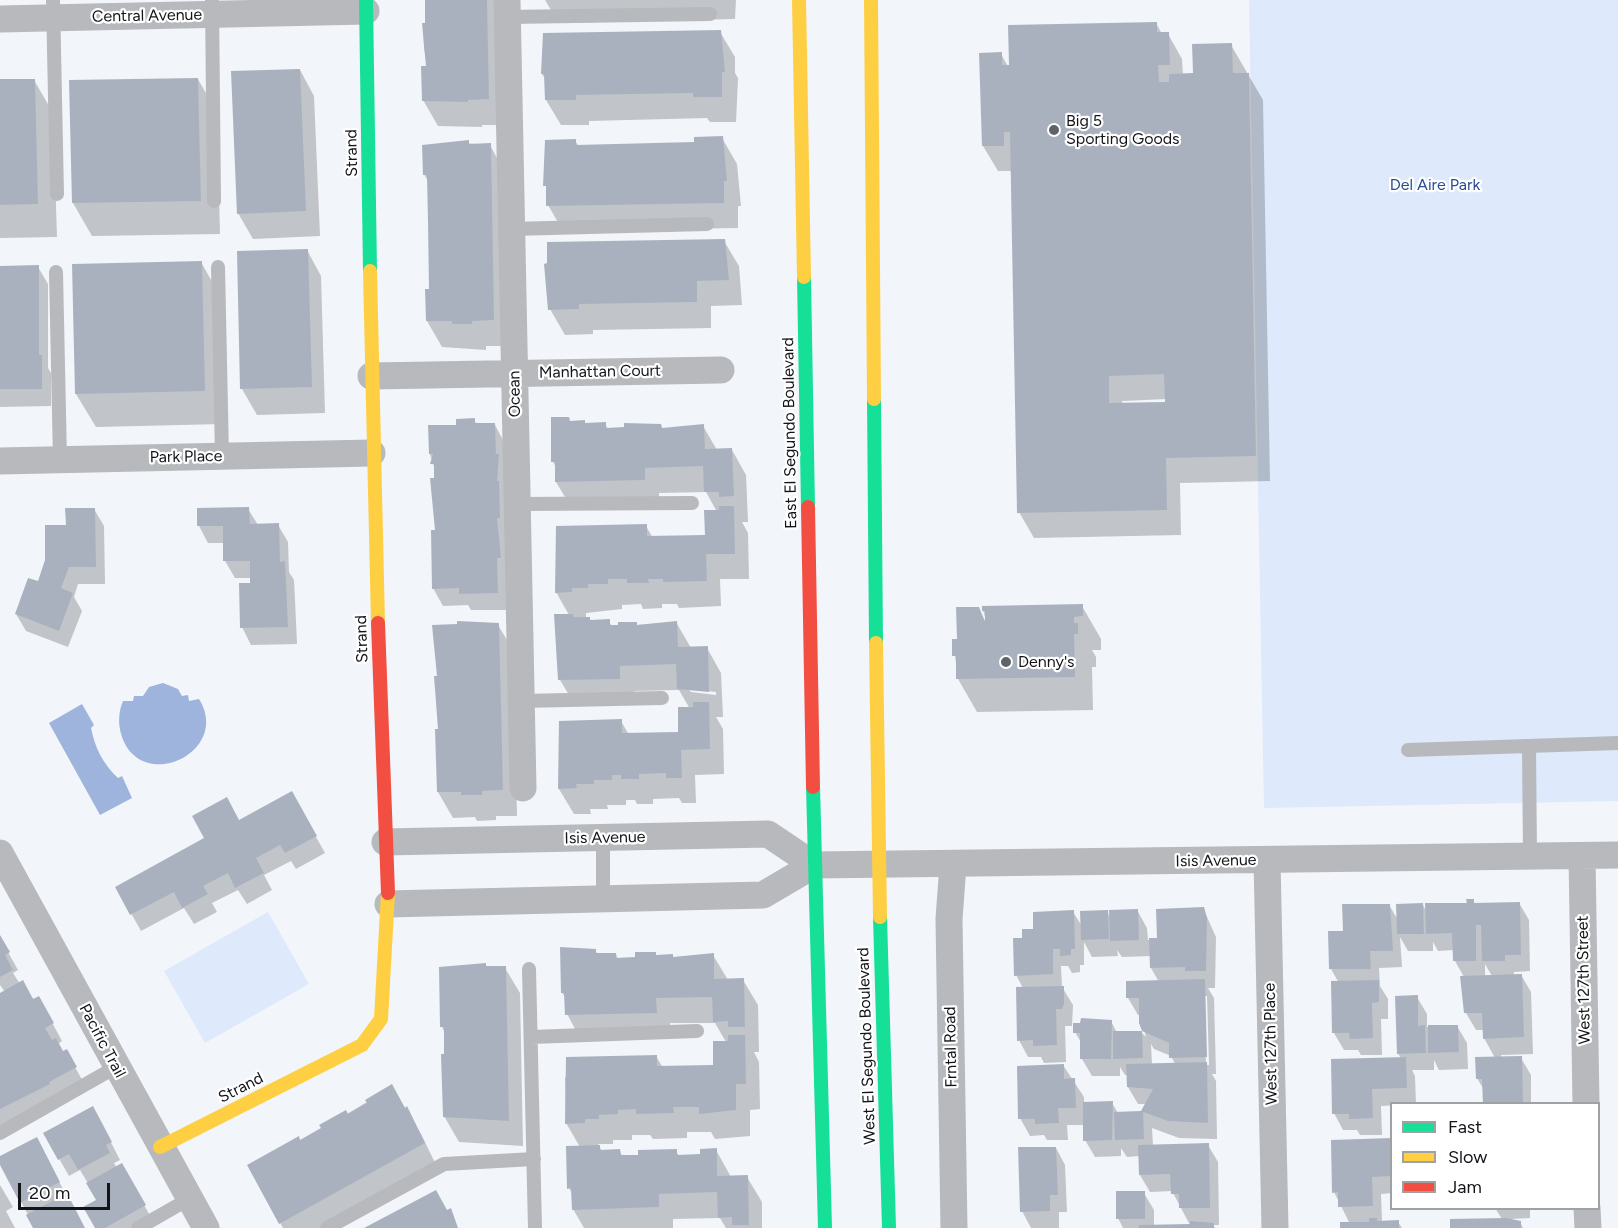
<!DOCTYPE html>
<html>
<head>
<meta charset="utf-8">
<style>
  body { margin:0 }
  #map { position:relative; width:1618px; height:1228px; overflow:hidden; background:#f2f5fa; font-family:Figtree,sans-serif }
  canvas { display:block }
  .legend { position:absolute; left:1390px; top:1102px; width:210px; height:108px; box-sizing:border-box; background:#fff; border:2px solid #a0a1a3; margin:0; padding:8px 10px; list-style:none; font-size:18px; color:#121418 }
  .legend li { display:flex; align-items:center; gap:12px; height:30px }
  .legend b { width:30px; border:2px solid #a0a1a3 }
  .scale { position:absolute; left:18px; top:1183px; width:92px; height:27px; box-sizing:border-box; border:3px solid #121418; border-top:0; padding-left:8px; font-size:18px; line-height:21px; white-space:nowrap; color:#121418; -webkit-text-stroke:4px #fff; paint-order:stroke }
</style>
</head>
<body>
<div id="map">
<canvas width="1618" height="1228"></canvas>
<ul class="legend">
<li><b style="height:8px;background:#16e098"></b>Fast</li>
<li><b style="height:8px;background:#ffcf43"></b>Slow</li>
<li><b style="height:8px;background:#f24e42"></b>Jam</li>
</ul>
<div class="scale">20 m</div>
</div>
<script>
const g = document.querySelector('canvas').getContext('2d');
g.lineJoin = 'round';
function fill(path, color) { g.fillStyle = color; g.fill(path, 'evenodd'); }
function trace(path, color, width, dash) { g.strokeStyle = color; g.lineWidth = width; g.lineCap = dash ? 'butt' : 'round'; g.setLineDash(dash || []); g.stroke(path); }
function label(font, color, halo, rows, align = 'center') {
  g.font = font + ' Figtree,sans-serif'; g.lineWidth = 4.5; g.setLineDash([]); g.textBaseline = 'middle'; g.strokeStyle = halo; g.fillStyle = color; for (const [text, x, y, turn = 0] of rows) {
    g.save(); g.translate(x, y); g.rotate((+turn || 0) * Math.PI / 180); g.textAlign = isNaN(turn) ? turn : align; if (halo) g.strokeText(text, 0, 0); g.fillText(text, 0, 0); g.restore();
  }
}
fill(new Path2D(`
  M1249 0H1618V801L1264 808Z
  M268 912 309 984 205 1043 164 971Z`), '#dee9fc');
fill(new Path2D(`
  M163 683 178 689 182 696 188 695 189 701 199 699C232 752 142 794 122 737 118 725 118 713 123 701H133L134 696H143L149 687Z
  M82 704 94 725 91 728C95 748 103 764 118 778L122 776 132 798 100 815 49 723Z`), '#9fb4dc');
fill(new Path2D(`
  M425 0H501L503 125H482V127L438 126 423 100 427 68 424 48 423 24H427Z
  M545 0H736L735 19 559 23Z
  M1156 23 1162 34H1168L1182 59 1183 75H1194L1231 45 1263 100 1270 481 1180 483 1181 535 1034 538 1019 512 1012 171H998L983 146 1001 54 1010 70ZM1167 399V403L1122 404V401Z
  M720 32 735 57V73L738 78 736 122H710L707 118 589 121V125H561L546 100V80L542 74Z
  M300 70 314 96 320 236 253 239 238 213Z
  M198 79 217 113 220 234 92 236 73 203Z
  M34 80 53 113 57 237 0 238V81Z
  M722 138 737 164 741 206H738V228L563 231 548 205 544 168 575 141 579 146 696 144Z
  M450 142 490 145 504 171 508 346H486V350L442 347 427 321V291H431L429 183 424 174Z
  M724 241 739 266 742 305 711 306V328L593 330V334L565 335 550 309Z
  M307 250 321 276 325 413 257 415 242 389 238 252Z
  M201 262 220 296 223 424 96 427 76 394Z
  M0 267H38L48 284V368L51 373V406L0 407Z
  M474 420 477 425H495L504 442 507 610H471L468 605 443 606 433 588 436 532 435 470 430 454 457 426Z
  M571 422 605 424 608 429 661 426 663 430 703 426 717 450H732L746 475 748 522H742L748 533 749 579H720L721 606 679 608 677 604H662V608L643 609 641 604 622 605V609L586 613V618L591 621H609L612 627 676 622 691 648H707L721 673 723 717H716L723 729 724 774 695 775 696 803H682L679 798 653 799V804H637L635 800H626V805H607L608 809H590L591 814H574L559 789 621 721 629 735 680 733 690 709 679 690 634 691V704L575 705 560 680 569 615 556 592 646 526 653 538 706 536 716 510 706 492 659 493V505L571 507 556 482V467L553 462ZM688 689 716 692V695L691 692Z
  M94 509 104 526 105 584H78L74 597 82 611 68 647 26 631 16 614 39 583 67 526Z
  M248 509 258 525H278L288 542 289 572 294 580 295 600 297 644 251 645 242 627 252 578H235L225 561 224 543H208L199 526Z
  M1082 606 1101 639V650H1092L1096 657V667H1092L1093 710 977 712 958 679 953 640H958L978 608 987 624 983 610Z
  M498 625 513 650 517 816H496V820L477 821 475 817 453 818 438 792 437 730H440Z
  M301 810 325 853 296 869 291 861 264 875 272 890 247 904 238 890 212 903 217 912 194 924 184 908 141 931 117 888 239 821Z
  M1473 901 1475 904 1519 903 1529 920 1530 971 1514 972V976L1521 975 1531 992 1533 1054 1501 1055V1058H1521L1531 1075V1104H1485L1484 1090 1477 1078 1495 1058 1484 1038V1030H1476L1466 1013 1464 977 1455 961 1454 950 1438 951 1433 942V951H1408L1400 937 1402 967 1379 968 1380 986 1388 999V1019H1381L1382 1055H1361L1358 1050H1344L1334 1033 1339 983 1331 969 1344 932 1389 905 1398 920 1423 905 1427 913ZM1485 964 1492 976H1485Z
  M1203 908 1216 937 1215 988H1208L1214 998 1216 1074H1212L1216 1081 1217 1139 1179 1138 1152 1128 1153 1146 1208 1145 1218 1162 1219 1225H1213L1215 1228H1123L1118 1218 1144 1193 1154 1210V1226L1190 1225 1172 1191 1150 1192 1140 1175V1156L1127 1157 1121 1148V1156L1095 1157 1085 1140 1084 1125H1067L1068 1140H1047L1044 1135 1030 1136 1020 1118 1063 1065 1084 1097V1103H1112L1118 1113H1142L1146 1104H1138L1128 1087V1075H1125L1120 1067V1076H1092L1082 1059V1044L1075 1032 1111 1021 1117 1033 1141 1032 1146 1037 1140 1015H1138L1128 998 1159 982 1151 968V956L1122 957 1117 950 1118 956 1092 957 1084 942V965H1080V972L1072 973 1068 966H1061L1062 987 1073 1005 1072 1026H1065L1066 1062 1044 1063 1041 1057H1028L1019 1040 1023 988 1016 975 1024 939 1034 930 1073 912 1082 926 1107 912 1111 919 1137 910 1147 928 1148 940H1158ZM1204 996H1207L1209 1065H1206ZM1151 1044 1154 1049 1171 1056 1175 1064 1152 1065Z
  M0 938 18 970 13 973 20 984 48 1015 62 1041 58 1044 63 1053 66 1051 85 1085 0 1132V999L5 992 0 985Z
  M595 950 598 955 616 954 618 959H636L655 953 657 956H672L674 959 713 955 728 980H743L758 1005 759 1052H754L759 1062 760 1109 750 1110V1136L715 1139 711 1132H687V1138L653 1139 650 1135H632V1140H613V1144H598L602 1151H619L623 1157 676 1151 679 1156H701L716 1150 731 1177H747L762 1202V1228H726L720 1218 673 1219V1228H584L573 1209V1195L569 1188 580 1147 566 1123 565 1077 656 1056 663 1068 715 1066 726 1042 715 1023H670V1038L581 1040 567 1014 566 999 562 992Z
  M487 968H505L520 993 523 1146 459 1142 444 1116 446 1055 445 1033 442 1027Z
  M1417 997 1427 1014V1027L1457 1026 1467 1043 1468 1069 1439 1070 1434 1060V1070H1412L1415 1076 1416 1104 1381 1106 1382 1135H1360L1357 1130H1343L1334 1113 1401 1059 1398 1053Z
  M392 1087 421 1134 438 1169 332 1228H283L249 1166 300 1142Z
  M102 1125 120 1160 114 1163 117 1168 122 1165 154 1223 145 1228H97L98 1200 80 1170 69 1176 45 1134Z
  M1392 1140V1193L1381 1194 1382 1222H1398L1402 1228H1341L1350 1224 1334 1192Z
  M1056 1148 1065 1165 1067 1212H1059V1228H1027H1031L1022 1211Z
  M46 1156 67 1197 84 1228H35L0 1162V1158Z
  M0 1185 13 1207 6 1211 15 1228H0Z
  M1495 1208H1530V1218L1510 1219 1520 1222 1523 1228H1452L1502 1219Z`), '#0003');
fill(new Path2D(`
  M425 0H487L489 99 468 100V102L422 101 421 66H426L422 23H425Z
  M1157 22V32H1169L1170 65H1158L1159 82H1169V74L1193 73 1192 44 1232 43 1233 73H1249L1256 456 1166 458 1167 510 1017 513 1010 132H1004V146H982L979 53 1002 52V65H1009L1008 25ZM1164 374 1165 402 1109 403V376Z
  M721 30 725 72H722V97H693V93L576 95V100H545L544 74H541L543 33Z
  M300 69 306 211 237 214 231 71Z
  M198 78 201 201 72 203 69 80Z
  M0 79H35L38 204 0 205Z
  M723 136 727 181H724V203L546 206V186H543L545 140 576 139V145L694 142V137Z
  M469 140V144L491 143 494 320 472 321V324H452V321H426L425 289H429L428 221 427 175H423L422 145Z
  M725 239 729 280 697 281V302L579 304V309L548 310 544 264 547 263V242Z
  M308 249 312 387 240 389 237 251Z
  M202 261 205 391 75 394 72 264Z
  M39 265V355H42V389H0V266Z
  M551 417H569L570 421 585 420V423L606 422V428L624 427V423L661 424 662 428 704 424 705 449 732 448 734 496 719 497V492H704L703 466 645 468V480L555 482V462H551Z
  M475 418V423H495L496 454H499L497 481H499L500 518H497L501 558H497L498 593 459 594V588L432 589 431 530H435L430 478H434V464H430L433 454H429L428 425H456V419Z
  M719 506H734L735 554H706L707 581 663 582V579H648L649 583H627V579H608V584H588V588H572V592L555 593 556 526 647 524V536L705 535 704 510H719Z
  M249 507 250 524 279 523 280 562 285 561 286 582 288 627 240 628 239 583H250V561H223V526H197V508Z
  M65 508H95L96 567H69L61 588 73 593 59 631 15 614 28 578 38 581 45 560V525H66Z
  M1083 604V616L1074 617V623H1078V634H1074L1075 677 956 679V656H952V639H957L956 607H979L985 622V611H982V606Z
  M554 614H573V617H590V620L610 619V625H618V622H637V625L677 621 678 647 708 646 709 692 677 689 676 664 620 666V679L558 680Z
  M457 621 499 623 503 790 482 791V795H461V792H437L435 729H438L434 676H437L432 625 457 624Z
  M693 702H709L710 749 681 750 682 778H666V773L639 774V779H621V775H612V780H594V784H576L577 788 558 789 559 721 622 719V733L678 732V707H693Z
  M292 791 317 836 285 853 280 845 256 858 264 873 235 888 228 873 203 886 208 894 182 908 174 892 130 915 115 887 204 838 192 816 227 797 239 820Z
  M1466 899H1474V903L1520 902 1521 955H1505V961H1482L1481 925H1476V961H1453L1452 933 1426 934 1425 903H1467Z
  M1423 903 1424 934H1397L1396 904Z
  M1342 904H1390L1393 951H1370L1371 969H1329L1328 931H1343Z
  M1204 907 1207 918 1206 971H1185V967L1150 968 1149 938H1157L1156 909Z
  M1138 909 1139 940 1110 941 1109 910Z
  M1074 910 1075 949H1071V955L1060 956V949H1053V974L1014 976 1013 938H1022V929H1033V912Z
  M1108 910 1109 939 1081 940 1080 911Z
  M0 935 10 952 5 955 13 970 0 977Z
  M560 947 596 949V953H616V958L635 957V952H656V955L673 954V957L714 953V979L744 978 745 1027H728V1021L713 1022 712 997 656 998 657 1013 565 1015 564 993H561Z
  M486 963V966H506L509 1121 443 1117 441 1054H444V1027H440L439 967Z
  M1522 974 1524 1037 1483 1039 1482 1013H1464L1460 976Z
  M1205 979 1207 1057 1169 1058V1043L1142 1031 1143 1058 1113 1059V1031H1142L1139 1023V998H1126V981Z
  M23 980 33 999 39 996 54 1023 45 1028 52 1040 56 1038 63 1051 67 1049 77 1067 49 1082 50 1084 0 1109V993Z
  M1379 980V1002L1372 1003 1373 1038 1350 1039 1349 1033H1332L1331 981Z
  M1064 986V1004L1062 1009H1056L1057 1045 1033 1046V1040L1017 1041 1016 987Z
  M1418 995V1026L1425 1025 1426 1053 1397 1054 1395 996Z
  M1081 1018 1112 1020 1111 1059H1080V1033H1073V1023H1080Z
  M1428 1025H1458L1459 1052 1428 1053Z
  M728 1035H745L746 1084H736V1110L699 1114V1107H673L674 1113 636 1114V1109L618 1110V1114L599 1115V1119H585V1123L565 1124 566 1057 657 1055V1066L713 1065V1041H728Z
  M1522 1056 1523 1104H1483L1482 1079H1476L1475 1057Z
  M1406 1057 1407 1088 1372 1089 1373 1118 1349 1119V1114H1332L1331 1059Z
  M1207 1062 1208 1123 1168 1121 1143 1112 1144 1139 1115 1140 1114 1112 1141 1111 1153 1089 1127 1087 1126 1064Z
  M1064 1064V1079L1075 1078 1076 1108H1058L1059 1123 1035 1124V1119H1018L1017 1066Z
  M392 1084 405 1108 407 1106 425 1143 279 1224 247 1165 299 1136 300 1140 321 1128 319 1125 346 1110 348 1114 367 1103 365 1100Z
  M1113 1101 1112 1140 1083 1141V1102Z
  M93 1106 112 1142 106 1145 110 1153 78 1170 69 1154 58 1160 43 1133Z
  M37 1137 60 1182 20 1203 0 1165V1156Z
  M1392 1138V1176L1372 1177 1373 1206 1338 1207V1192L1332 1193 1331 1140Z
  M1209 1143 1210 1208H1179V1194H1171L1170 1174 1139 1175 1138 1145Z
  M600 1145V1150L620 1149 621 1155H638V1150L677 1149V1155L700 1154V1149L717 1148V1176L748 1175 749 1225H732V1217L718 1218 717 1192 659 1194V1207L572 1210 571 1188 567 1189 566 1146Z
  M1018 1147H1056L1058 1195H1050V1211L1020 1212Z
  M122 1163 146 1205 105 1228H95L83 1207 96 1200 86 1183Z
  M436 1190 447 1210 451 1208 458 1228H364Z
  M1116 1191H1145V1219H1116Z
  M67 1193 85 1228H33L26 1215Z
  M1369 1218H1377V1221L1399 1220V1228H1340V1222H1369Z
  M1506 1218 1521 1221V1228H1450V1219Z
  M1190 1221 1214 1223V1228H1139V1225L1190 1224Z`), '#aab1be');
trace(new Path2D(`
  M53 0 57 194
  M212 0 214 201
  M508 17 710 14
  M511 229 707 224
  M218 267 222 456
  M56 272 60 460
  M517 504 692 503
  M521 701 662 698
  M1529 746 1530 857
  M1408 750 1618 743
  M603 838V899
  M529 969 535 1228
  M531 1037 697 1031
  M0 1133 116 1067
  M138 1228 189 1199
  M327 1228 444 1164 534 1159`), '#b7b9bc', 14);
trace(new Path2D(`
  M507 0 523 788
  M0 19 366 11
  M371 376 721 370
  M0 461 372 453
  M385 842 768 834 814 865
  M0 853 206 1228
  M1582 856 1586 1104
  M1267 860 1275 1228
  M953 865 949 919 954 1228
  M388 904 763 895 814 865 1618 855
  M1587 1208 1588 1228`), '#b7b9bc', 27);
trace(new Path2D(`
  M366 0 370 271
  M804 277 808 507
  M874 399 876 643
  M813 787 825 1228
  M880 917 889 1228`), '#16e098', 14);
trace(new Path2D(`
  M799 0 804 277
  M871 0 874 399
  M370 271 378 623
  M876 643 880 917
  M160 1147 362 1045 381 1019 388 893`), '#ffcf43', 14);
trace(new Path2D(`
  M808 507 813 787
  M378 623 388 893`), '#f24e42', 14);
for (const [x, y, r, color] of [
  [1054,130,6,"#606367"],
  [1006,662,6,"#606367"]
]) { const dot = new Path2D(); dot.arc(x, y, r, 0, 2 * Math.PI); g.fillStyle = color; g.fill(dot); trace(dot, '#fff', 2); }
label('16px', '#121418', '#fff', [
  ["Central Avenue",147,16,-1],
  ["Strand",352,153,-91],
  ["Manhattan Court",600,372,-1],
  ["Ocean",515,394,-91],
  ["East El Segundo Boulevard",790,433,-91],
  ["Park Place",186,457,-1],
  ["Strand",362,639,-92],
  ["Isis Avenue",605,838,-1],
  ["Isis Avenue",1216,861,-1],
  ["West 127th Street",1584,980,-91],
  ["Pacific Trail",102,1041,62],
  ["West 127th Place",1271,1044,-91],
  ["West El Segundo Boulevard",867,1046,-92],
  ["Frntal Road",951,1047,-91],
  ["Strand",241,1088,-27]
]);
label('16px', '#121418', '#fff', [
  ["Big 5",1066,121],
  ["Sporting Goods",1066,139],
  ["Denny's",1018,662]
], 'left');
label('16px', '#2b4d91', '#fff', [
  ["Del Aire Park",1435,185]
]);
</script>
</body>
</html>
